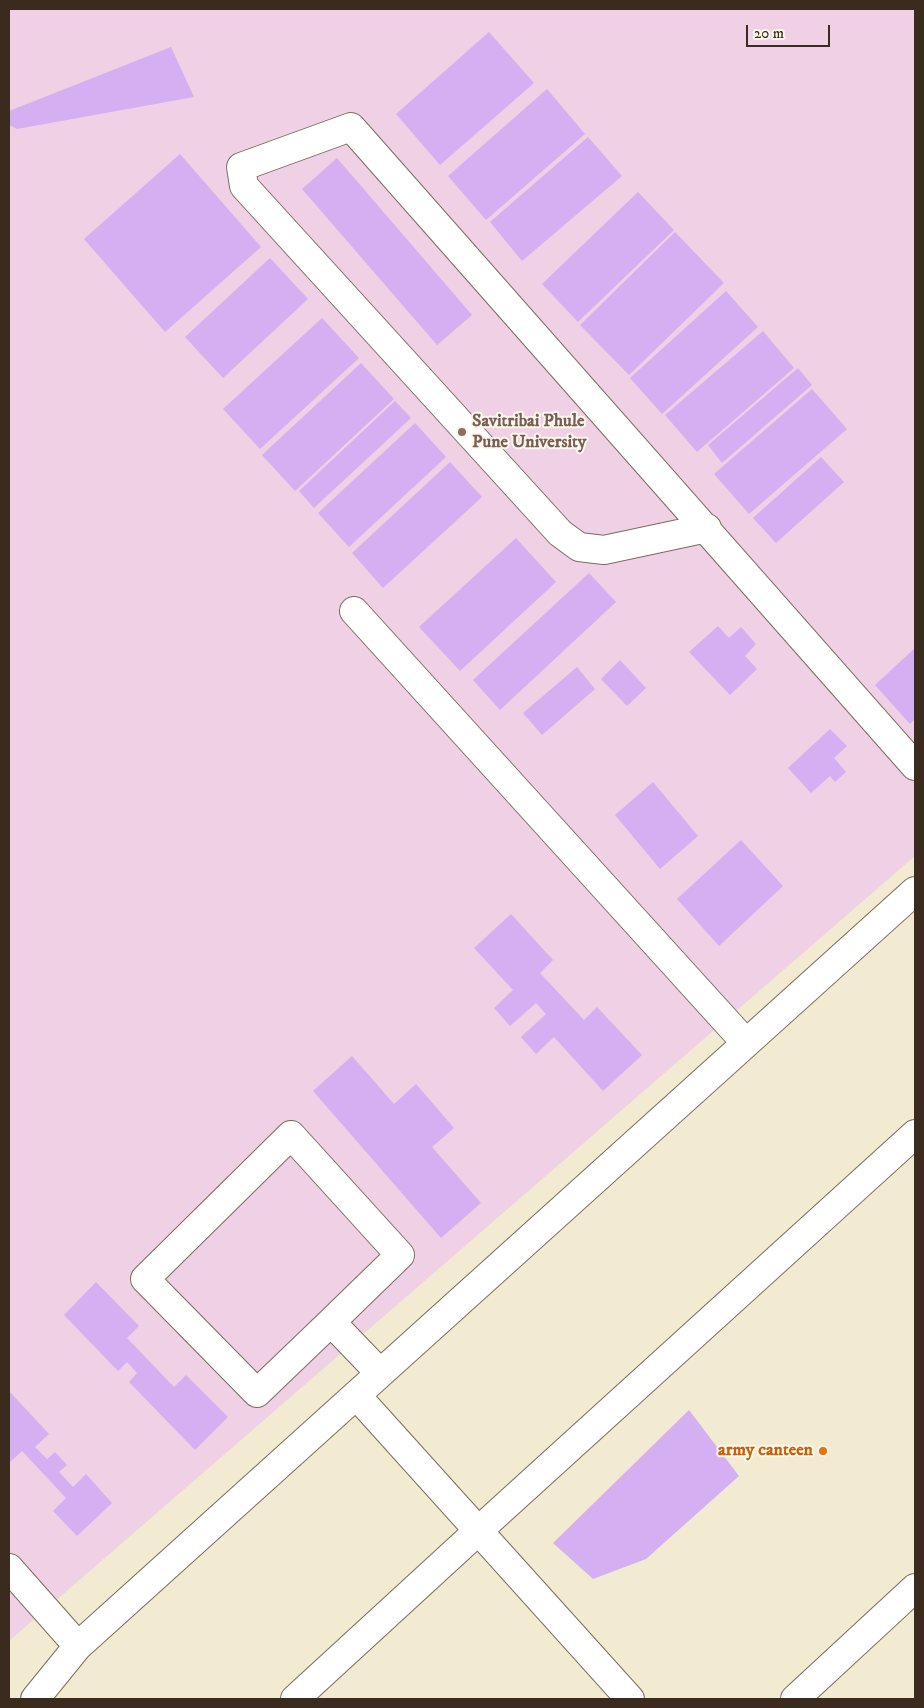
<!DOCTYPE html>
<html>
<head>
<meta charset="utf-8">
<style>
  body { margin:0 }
  #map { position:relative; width:924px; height:1708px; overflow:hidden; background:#f3ead2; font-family:"IM FELL DW Pica",serif }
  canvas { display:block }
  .frame { position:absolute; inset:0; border:10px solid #3b2a1e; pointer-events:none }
  .scale { position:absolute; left:746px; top:25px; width:84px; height:22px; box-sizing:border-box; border:2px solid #3b2a1e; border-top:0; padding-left:6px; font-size:15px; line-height:18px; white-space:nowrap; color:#3b2a1e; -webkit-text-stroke:4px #fbf7ec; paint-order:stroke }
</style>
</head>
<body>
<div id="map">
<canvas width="924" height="1708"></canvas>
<div class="frame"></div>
<div class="scale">20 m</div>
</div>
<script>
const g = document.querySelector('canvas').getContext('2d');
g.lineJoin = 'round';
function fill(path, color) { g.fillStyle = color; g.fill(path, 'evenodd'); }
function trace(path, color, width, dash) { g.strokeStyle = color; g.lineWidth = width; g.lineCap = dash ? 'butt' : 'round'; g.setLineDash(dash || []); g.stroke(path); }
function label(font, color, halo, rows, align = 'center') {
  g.font = font + ' "IM FELL DW Pica",serif'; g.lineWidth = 4; g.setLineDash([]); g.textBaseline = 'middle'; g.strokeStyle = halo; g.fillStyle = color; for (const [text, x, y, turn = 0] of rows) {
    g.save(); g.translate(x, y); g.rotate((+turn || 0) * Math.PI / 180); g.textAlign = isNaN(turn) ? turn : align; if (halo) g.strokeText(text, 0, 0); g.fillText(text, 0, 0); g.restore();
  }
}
fill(new Path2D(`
  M9 9H915V856L9 1641Z`), '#efd0e5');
fill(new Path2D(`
  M489 32 534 83 440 165 396 114Z
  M171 47 194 97 17 129 9 125V111Z
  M547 89 585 134 486 220 448 176Z
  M588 137 622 176 522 261 490 222Z
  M180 154 261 247 165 332 84 239Z
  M337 158 472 315 437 345 302 189Z
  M638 192 674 230 578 322 542 284Z
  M675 232 724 283 629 375 580 325Z
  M270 258 308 299 223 378 185 337Z
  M726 291 758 327 662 414 630 378Z
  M322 318 359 358 260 449 223 409Z
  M763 331 794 368 697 452 665 415Z
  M361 363 394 399 295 491 262 455Z
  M798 368 812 385 722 463 708 445Z
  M812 389 847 429 749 514 714 474Z
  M395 401 411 418 314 508 299 491Z
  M415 423 446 457 349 547 318 513Z
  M821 457 844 482 776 543 753 518Z
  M450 462 482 497 383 588 352 553Z
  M516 538 556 582 460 671 419 627Z
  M589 573 616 602 500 710 473 680Z
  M718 626 729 638 741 627 756 644 745 656 757 669 730 695 689 652Z
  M915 648V719L910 724 875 685Z
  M620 660 646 688 627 706 601 679Z
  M577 667 595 689 542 735 523 713Z
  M830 729 847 746 834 758 846 772 835 782 830 776 811 793 788 768Z
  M653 782 698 836 660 869 615 815Z
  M741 840 783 886 719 946 677 899Z
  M511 914 553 960 540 973 584 1020 597 1007 642 1055 603 1091 554 1037 536 1054 521 1037 546 1014 536 1003 510 1026 494 1008 513 990 474 948Z
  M352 1056 394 1104 416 1084 454 1128 432 1147 481 1203 441 1238 313 1091Z
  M96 1282 139 1326 127 1338 174 1387 186 1375 228 1417 195 1450 129 1382 137 1373 127 1362 118 1371 64 1315Z
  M9 1391 49 1434 35 1447 47 1459 55 1452 67 1465 59 1472 73 1487 86 1474 112 1503 77 1536 53 1511 66 1498 22 1451 9 1463Z
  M689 1410 739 1476 646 1559 593 1579 553 1543Z`), '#d4b0f2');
const minor = new Path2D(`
  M707 528 604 550 579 547 560 533 244 186 241 167 351 127 915 766
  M354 611 746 1043
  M331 1322 257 1393 145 1279 291 1135 400 1255 331 1322 380 1373
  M356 1395 630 1699
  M9 1568 78 1646
  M35 1699 78 1646 915 891
  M295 1699 478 1531 915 1134
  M795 1699 915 1588`);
trace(minor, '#7b6d5d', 30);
trace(minor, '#fff', 28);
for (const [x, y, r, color] of [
  [462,432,5,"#8d6e63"],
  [823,1451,5,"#e8710a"]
]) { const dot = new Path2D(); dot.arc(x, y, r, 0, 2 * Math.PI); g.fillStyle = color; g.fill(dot); trace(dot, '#fbf7ec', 2); }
label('bold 18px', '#785e54', '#fbf7ec', [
  ["Savitribai Phule",472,422],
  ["Pune University",472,443]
], 'left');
label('bold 18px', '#c56008', '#fbf7ec', [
  ["army canteen",813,1451]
], 'right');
</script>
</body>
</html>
